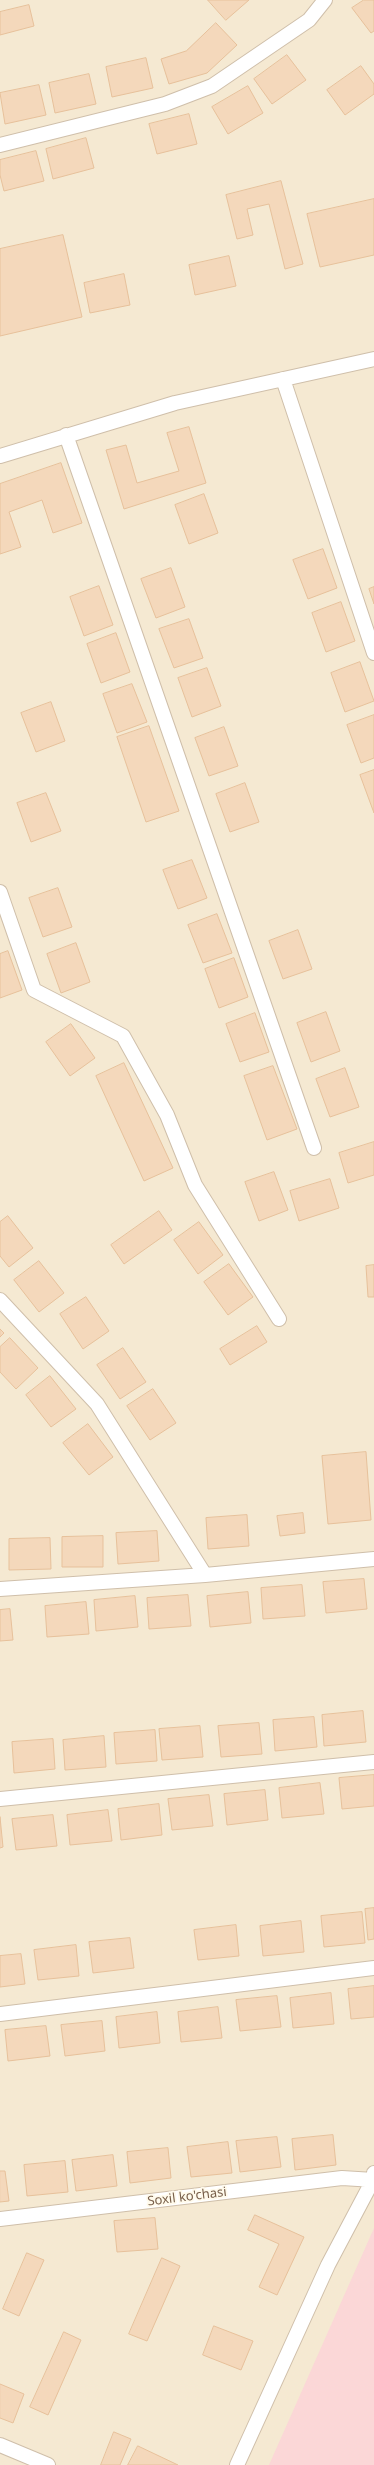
<!DOCTYPE html>
<html>
<head>
<meta charset="utf-8">
<style>
  body { margin:0 }
  canvas { display:block; background:#fdf6e4 }
</style>
</head>
<body>
<canvas width="374" height="2465"></canvas>
<script>
const g = document.querySelector('canvas').getContext('2d');
g.lineJoin = 'round';
function fill(path, color) { g.fillStyle = color; g.fill(path, 'evenodd'); }
function trace(path, color, width, dash) { g.strokeStyle = color; g.lineWidth = width; g.lineCap = dash ? 'butt' : 'round'; g.setLineDash(dash || []); g.stroke(path); }
function label(font, color, halo, rows, align = 'center') {
  g.font = font + ' "Noto Sans",sans-serif'; g.lineWidth = 3.5; g.setLineDash([]); g.textBaseline = 'middle'; g.strokeStyle = halo; g.fillStyle = color; for (const [text, x, y, turn = 0] of rows) {
    g.save(); g.translate(x, y); g.rotate((+turn || 0) * Math.PI / 180); g.textAlign = isNaN(turn) ? turn : align; if (halo) g.strokeText(text, 0, 0); g.fillText(text, 0, 0); g.restore();
  }
}
fill(new Path2D(`
  M0 0H374V2465H0Z`), '#f5e9d2');
fill(new Path2D(`
  M374 2228V2465H269Z`), '#fbd7d7');
const building = new Path2D(`
  M208 0H249L226 20Z
  M364 0H374V31L371 33 352 8Z
  M29 5 34 26 0 35V12Z
  M216 23 237 45 207 73 169 84 161 59 186 51Z
  M287 55 306 80 272 104 254 79Z
  M146 58 153 88 112 97 106 67Z
  M361 66 374 84V94L345 115 327 90Z
  M89 74 96 104 55 113 49 83Z
  M39 85 46 115 5 124 0 93Z
  M248 86 263 113 228 134 212 107Z
  M189 114 197 144 157 154 149 124Z
  M86 138 94 168 53 179 46 149Z
  M36 151 44 181 4 191 0 175V160Z
  M281 181 303 264 285 269 269 204 247 209 253 235 237 239 226 195Z
  M374 199V255L320 267 307 214Z
  M63 235 82 317 0 336V249Z
  M229 256 236 286 195 295 189 265Z
  M124 274 130 305 90 313 84 283Z
  M189 427 206 483 124 509 106 450 126 445 137 483 179 471 167 433Z
  M61 463 82 523 53 533 42 500 9 512 21 547 0 554V484Z
  M204 494 218 533 189 544 175 505Z
  M323 549 337 588 308 599 293 560Z
  M171 568 185 607 156 618 141 579Z
  M99 586 113 625 84 636 70 597Z
  M374 587V604L369 589Z
  M341 602 355 641 326 652 312 613Z
  M189 619 203 658 174 668 159 629Z
  M116 633 130 672 101 683 87 644Z
  M360 662 374 701 345 712 331 673Z
  M207 668 221 706 192 717 178 678Z
  M132 684 147 722 117 733 103 694Z
  M51 702 65 741 36 752 21 713Z
  M374 715V758L361 763 347 725Z
  M149 726 179 811 146 822 117 737Z
  M224 727 238 766 209 776 195 738Z
  M374 770V813L360 775Z
  M245 783 259 822 230 832 216 794Z
  M46 793 61 831 31 842 17 803Z
  M192 860 207 898 178 909 163 870Z
  M58 888 72 927 43 937 29 898Z
  M217 914 232 953 203 963 188 925Z
  M298 930 312 969 283 979 269 941Z
  M76 943 90 982 61 993 47 954Z
  M8 951 22 990 0 998V954Z
  M234 958 248 997 219 1008 205 969Z
  M326 1012 340 1051 311 1062 297 1023Z
  M255 1013 269 1052 240 1062 226 1024Z
  M71 1024 95 1058 70 1076 46 1042Z
  M124 1063 173 1168 144 1181 96 1076Z
  M273 1066 297 1129 267 1140 244 1076Z
  M345 1068 359 1107 330 1117 316 1079Z
  M374 1142V1175L348 1183 339 1153Z
  M274 1172 288 1210 259 1221 245 1182Z
  M330 1179 339 1208 299 1221 290 1191Z
  M159 1211 172 1230 124 1264 111 1245Z
  M8 1216 33 1248 9 1267 0 1256V1222Z
  M199 1222 223 1255 198 1274 174 1240Z
  M39 1261 64 1293 39 1312 14 1280Z
  M229 1264 253 1297 228 1315 204 1282Z
  M374 1265V1297H368L366 1266Z
  M86 1297 109 1331 83 1349 60 1314Z
  M257 1326 267 1342 230 1365 220 1349Z
  M0 1329 4 1333 0 1337Z
  M10 1338 38 1368 16 1389 0 1372V1347Z
  M123 1348 146 1382 120 1399 97 1365Z
  M50 1376 76 1409 51 1427 26 1395Z
  M153 1389 176 1423 150 1440 127 1406Z
  M88 1424 113 1457 89 1475 63 1443Z
  M366 1452 371 1520 328 1524 322 1456Z
  M303 1513 305 1533 280 1536 277 1516Z
  M247 1515 249 1546 208 1549 206 1518Z
  M157 1531 159 1561 118 1564 116 1533Z
  M103 1536V1567H62V1537Z
  M50 1538 51 1569 9 1570V1539Z
  M364 1579 367 1609 326 1613 323 1582Z
  M302 1585 305 1616 263 1619 261 1588Z
  M248 1592 251 1623 210 1627 207 1596Z
  M188 1595 191 1626 149 1629 147 1598Z
  M135 1596 138 1627 96 1631 94 1600Z
  M86 1602 89 1634 47 1637 45 1606Z
  M10 1609 13 1640 0 1641V1610Z
  M363 1711 366 1742 324 1746 322 1715Z
  M314 1717 317 1747 275 1751 273 1720Z
  M259 1723 262 1754 221 1757 218 1726Z
  M200 1726 203 1757 162 1760 159 1729Z
  M155 1730 157 1761 116 1764 114 1733Z
  M104 1736 106 1767 65 1770 63 1740Z
  M53 1739 55 1769 14 1773 12 1742Z
  M374 1775V1806L342 1809 339 1778Z
  M320 1783 324 1814 282 1818 279 1788Z
  M265 1790 268 1820 227 1825 224 1794Z
  M209 1795 213 1826 172 1830 168 1799Z
  M159 1804 162 1835 121 1840 118 1809Z
  M108 1810 112 1841 70 1845 67 1815Z
  M53 1815 57 1846 16 1850 12 1819Z
  M0 1817 3 1847 0 1848Z
  M374 1908V1939L368 1940 365 1909Z
  M362 1912 365 1943 324 1947 321 1916Z
  M301 1921 304 1952 263 1956 260 1926Z
  M236 1925 239 1956 198 1960 194 1930Z
  M130 1938 134 1968 93 1973 89 1942Z
  M76 1945 79 1976 38 1980 34 1950Z
  M21 1954 25 1984 0 1987V1956Z
  M374 1986V2017L351 2019 348 1989Z
  M331 1993 334 2024 293 2028 290 1998Z
  M277 1996 281 2027 240 2031 236 2000Z
  M218 2007 222 2038 181 2042 178 2012Z
  M157 2012 160 2043 119 2048 116 2017Z
  M102 2021 105 2051 65 2056 61 2025Z
  M46 2026 50 2056 8 2061 5 2030Z
  M333 2135 336 2165 295 2170 292 2139Z
  M277 2137 281 2167 240 2172 236 2141Z
  M228 2142 232 2173 191 2177 187 2147Z
  M168 2148 171 2178 130 2183 127 2152Z
  M113 2155 117 2186 76 2191 72 2160Z
  M65 2161 68 2192 27 2196 24 2165Z
  M0 2171H5L9 2201 0 2202Z
  M255 2215 304 2237 277 2295 259 2287 279 2244 248 2230Z
  M155 2218 158 2249 117 2252 114 2221Z
  M27 2253 44 2260 19 2316 3 2309Z
  M162 2258 180 2266 147 2341 129 2334Z
  M214 2326 253 2341 241 2370 203 2355Z
  M64 2332 81 2340 48 2415 30 2407Z
  M0 2384 24 2394 13 2423 0 2418Z
  M114 2432 131 2439 120 2465H101Z
  M138 2446 178 2465H128Z`);
fill(building, '#f4d8bb');
trace(building, '#e7c19b', 1);
const street = new Path2D(`
  M0 145 165 104 212 86 309 20 325 0
  M283 379 374 653
  M66 435 314 1148
  M0 456 175 403 374 359
  M0 892 34 990 123 1036 167 1115 195 1185 279 1319
  M0 1300 97 1404 205 1575
  M0 1589 205 1575 374 1559
  M0 1799 374 1762
  M0 2014 374 1968
  M0 2219 342 2178 374 2180
  M0 2445 48 2465
  M237 2465 328 2265 373 2180 374 2173`);
trace(street, '#cfbfaa', 16);
trace(street, '#fff', 14);
label('13px', '#775e49', '#fffaeb', [
  ["Soxil ko'chasi",187,2197,-7]
]);
</script>
</body>
</html>
